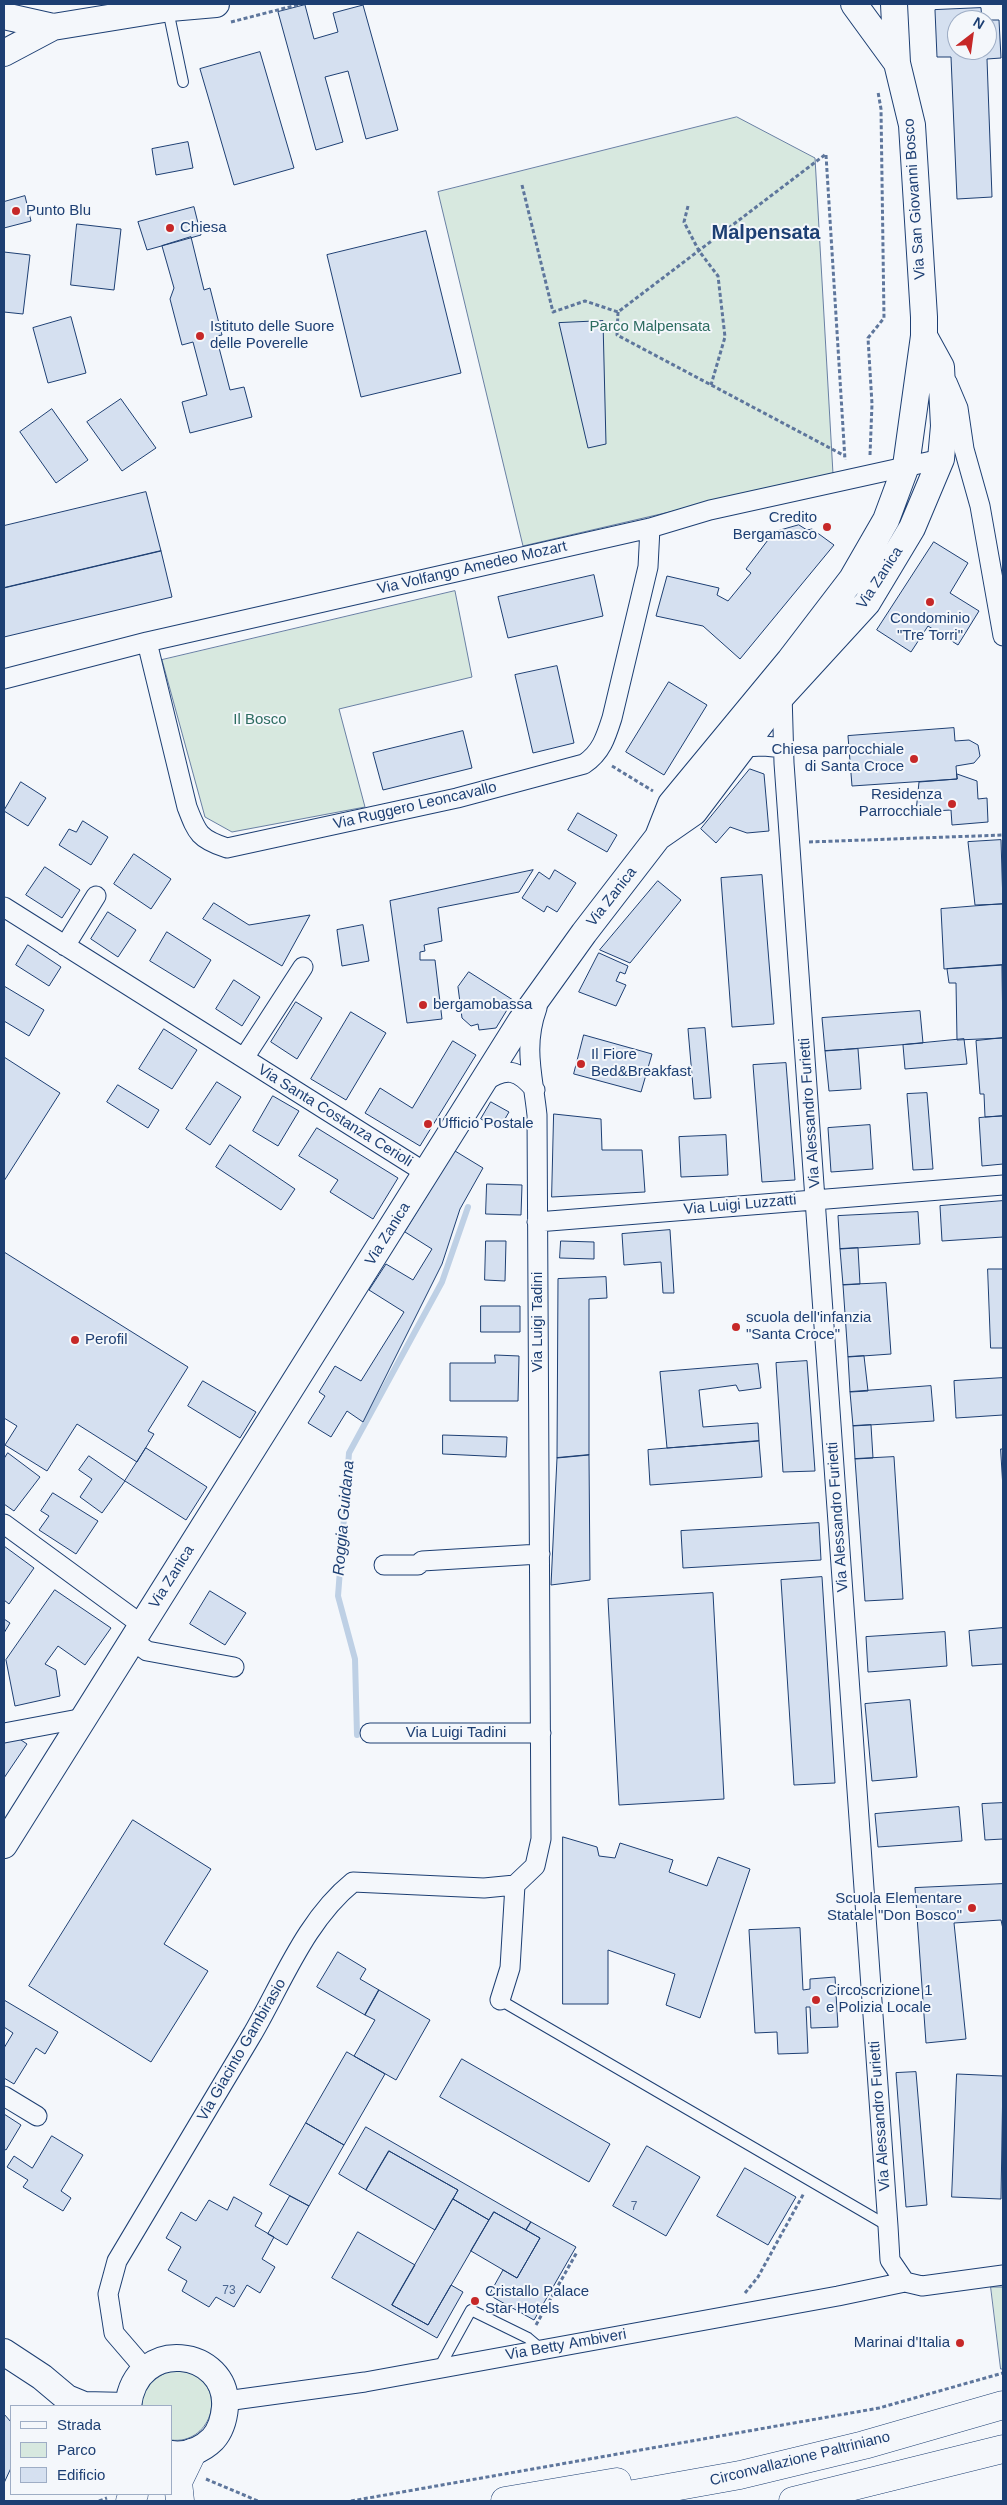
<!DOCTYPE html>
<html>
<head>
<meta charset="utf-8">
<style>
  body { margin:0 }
  #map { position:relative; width:1007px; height:2505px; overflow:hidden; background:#f4f7fb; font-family:Helvetica,sans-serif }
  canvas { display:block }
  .frame { position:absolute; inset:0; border:5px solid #1d3f73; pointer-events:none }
  .legend { position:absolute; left:10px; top:2405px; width:162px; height:90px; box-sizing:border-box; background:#f4f7fb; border:1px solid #9eadc5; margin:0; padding:6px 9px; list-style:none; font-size:15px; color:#1d3f73 }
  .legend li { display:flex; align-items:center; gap:10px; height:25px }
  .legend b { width:25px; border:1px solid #9eadc5 }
  .north { position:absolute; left:947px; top:10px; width:50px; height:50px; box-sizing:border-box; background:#f4f7fb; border:1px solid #9eadc5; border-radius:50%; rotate:30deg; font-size:14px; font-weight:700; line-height:20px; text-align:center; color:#1d3f73 }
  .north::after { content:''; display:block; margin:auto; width:18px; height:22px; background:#c62828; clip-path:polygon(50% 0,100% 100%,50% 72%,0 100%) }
</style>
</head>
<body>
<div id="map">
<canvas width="1007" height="2505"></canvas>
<div class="frame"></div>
<ul class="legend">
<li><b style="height:6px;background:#f4f7fb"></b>Strada</li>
<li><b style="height:14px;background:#d7e8df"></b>Parco</li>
<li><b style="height:14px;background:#d5e0f0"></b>Edificio</li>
</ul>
<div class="north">N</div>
</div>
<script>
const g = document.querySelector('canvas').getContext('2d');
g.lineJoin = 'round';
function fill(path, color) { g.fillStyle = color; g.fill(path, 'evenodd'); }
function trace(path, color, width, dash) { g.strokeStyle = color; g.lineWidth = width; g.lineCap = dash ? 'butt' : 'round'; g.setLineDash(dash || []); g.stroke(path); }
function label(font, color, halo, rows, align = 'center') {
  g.font = font + ' Helvetica,sans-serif'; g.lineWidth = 4; g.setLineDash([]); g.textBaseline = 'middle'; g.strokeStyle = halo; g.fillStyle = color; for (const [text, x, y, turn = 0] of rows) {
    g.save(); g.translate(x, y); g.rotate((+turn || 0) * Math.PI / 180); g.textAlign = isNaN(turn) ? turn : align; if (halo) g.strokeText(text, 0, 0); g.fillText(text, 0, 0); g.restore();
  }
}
const green = new Path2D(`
  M737 117 815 158 833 474 523 546 438 192Z
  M455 591 472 677 339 709 365 807 232 832 205 817 162 660Z
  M991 2287H1003V2369H1001Z
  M170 2370C177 2371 187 2371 194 2374 228 2393 209 2445 171 2440V2406H142C141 2386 155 2379 170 2370Z`);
fill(green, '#d7e8df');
trace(green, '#687fa3', 1);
trace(new Path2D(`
  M357 1735 355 1659 338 1596 349 1453 442 1282 468 1207`), '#bed0e5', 6);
const building = new Path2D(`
  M305 5 314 39 338 32 333 13 363 5 398 130 366 139 348 71 325 77 343 142 316 150 278 12Z
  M981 8 982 20H957V50H987V20H999L1001 58 987 59 992 197 957 199 951 57H937L935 10Z
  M260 52 294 168 234 185 200 69Z
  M188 142 193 168 156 175 152 149Z
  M25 196 31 221 4 228V202Z
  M194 207 201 235 147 250 138 222Z
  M77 224 121 229 114 290 71 285Z
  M426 231 461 373 361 397 327 255Z
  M191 237 204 290 210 288 222 335 216 336 230 390 244 387 252 417 190 433 182 402 207 395 193 342 182 345 170 299 174 288 162 246Z
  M4 252 30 255 23 314 4 312Z
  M71 317 86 373 48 383 33 328Z
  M603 321 606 444 588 448 559 323Z
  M121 399 156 448 122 471 87 422Z
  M52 409 88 460 56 483 20 432Z
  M146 492 161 551 4 588V526Z
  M799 525 807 530 812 529 834 545 740 659 703 626 656 616 667 576 719 588 717 595 728 601 751 573 746 569 774 532Z
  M934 542 968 563 950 593 979 611 958 645 928 626 911 652 877 630Z
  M161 551 172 597 4 637V588Z
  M594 575 603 616 508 638 498 597Z
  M557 666 574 743 533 753 515 675Z
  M669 682 707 705 664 775 626 752Z
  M954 728 955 741 969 740 978 745 980 756 974 763 956 766 957 779 852 786 848 736Z
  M463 731 472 768 383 790 373 753Z
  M750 769 764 774 769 831 747 833 730 827 716 843 701 829Z
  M957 774 977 781 978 799 987 798 988 822 952 825 951 810 916 812 919 782 957 779Z
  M21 782 46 798 28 826 4 811Z
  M578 813 617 835 607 852 568 830Z
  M83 821 108 837 91 865 59 845 69 829 76 832Z
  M1001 840 1003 904 975 905 968 842Z
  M134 854 171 879 151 909 114 884Z
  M45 867 80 890 62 918 26 895Z
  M533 870 519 892 438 908 442 941 424 945 425 951 420 952V960H435L442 1019 407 1023 390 901Z
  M555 870 576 883 557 912 547 906 544 912 522 898 539 872 549 879Z
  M762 875 774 1024 732 1027 721 878Z
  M658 881 681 900 630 963 600 950Z
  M214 903 249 925 310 915 282 966 203 919Z
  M1003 904V965L944 969 941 909Z
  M108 912 136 930 118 957 91 939Z
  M363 925 369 961 342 966 337 930Z
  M167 932 211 960 194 988 150 961Z
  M28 945 61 967 49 986 16 965Z
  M599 953 628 966 625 974 620 972 616 981 626 985 616 1006 579 992Z
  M1002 965 1003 1038 957 1040 956 983H949L947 969Z
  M469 972 513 1000 496 1028 479 1030 478 1024 471 1026 462 1018 458 987Z
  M234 980 260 997 242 1026 216 1009Z
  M4 986 44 1010 29 1036 4 1021Z
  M296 1002 322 1018 297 1059 271 1042Z
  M920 1011 923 1043 825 1051 822 1018Z
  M351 1012 386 1033 346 1100 311 1079Z
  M705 1028 711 1098 694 1099 688 1029Z
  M164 1029 197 1050 172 1089 139 1069Z
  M584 1035 652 1054 641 1092 574 1074Z
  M1003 1038V1116L985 1117 984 1094H980L976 1041Z
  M964 1039 967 1064 905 1069 903 1045Z
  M453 1041 476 1055 420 1146 365 1113 380 1088 412 1108Z
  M858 1049 861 1089 829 1091 825 1051Z
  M4 1057 60 1093 4 1181Z
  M786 1063 795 1180 762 1182 753 1065Z
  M217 1082 241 1097 210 1145 186 1129Z
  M118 1085 159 1110 148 1128 107 1102Z
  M927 1093 933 1169 913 1170 907 1094Z
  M273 1096 299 1111 278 1146 253 1131Z
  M491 1102 509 1112 499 1129 481 1119Z
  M554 1114 601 1119 602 1150H642L645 1192 552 1197Z
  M1003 1116V1164L982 1166 979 1118Z
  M870 1125 873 1169 831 1172 828 1128Z
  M317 1128 398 1178 373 1219 330 1192 338 1180 299 1156Z
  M726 1135 728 1175 681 1177 679 1137Z
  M230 1145 295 1189 281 1210 216 1167Z
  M455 1151 483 1168 460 1209 442 1264 363 1422 347 1411 331 1437 308 1423 325 1396 319 1392 335 1366 361 1381 404 1312 369 1290 386 1264 413 1280 432 1249 405 1232Z
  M487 1184 522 1185 521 1215 486 1214Z
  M1003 1201V1237L942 1241 940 1206Z
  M918 1212 920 1244 840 1249 838 1216Z
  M670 1230 674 1293H663L661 1262 624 1265 622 1234Z
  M486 1241H506L505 1281 485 1280Z
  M561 1241 594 1242V1259L560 1258Z
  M858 1248 860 1284 843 1285 840 1249Z
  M4 1252 188 1367 148 1431 154 1434 137 1462 77 1424 47 1471 5 1445 17 1426 4 1418Z
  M988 1269H1003V1348H991Z
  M606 1277 607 1298 589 1299V1455L557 1458 558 1279Z
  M886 1283 891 1354 848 1357 843 1285Z
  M481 1306H520V1332H481Z
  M495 1355 519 1356 518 1401H450V1363H495Z
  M864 1356 868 1391 850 1392 848 1357Z
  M807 1361 815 1471 783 1472 776 1363Z
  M758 1364 761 1388 739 1391 736 1385 699 1390 703 1427 758 1423 759 1441 667 1448 660 1372Z
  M1003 1378V1415L956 1418 954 1381Z
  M203 1381 256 1412 240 1438 188 1406Z
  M931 1386 934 1421 853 1426 850 1392Z
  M871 1425 873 1458 855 1459 853 1426Z
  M443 1435 507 1437 506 1457 443 1454Z
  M759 1441 762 1477 650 1485 648 1450Z
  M146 1448 207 1487 186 1520 125 1481Z
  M1001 1449H1003V1488Z
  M8 1453 40 1477 14 1511 4 1504V1459Z
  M589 1455 590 1580 551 1585 557 1458Z
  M89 1456 125 1481 102 1513 80 1497 92 1479 79 1470Z
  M894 1457 903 1599 865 1601 855 1459Z
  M53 1493 98 1521 76 1554 39 1530 49 1516 41 1511Z
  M819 1523 821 1560 683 1568 681 1531Z
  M4 1546 34 1568 9 1604 4 1600Z
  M822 1577 835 1783 794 1785 781 1580Z
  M55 1590 111 1628 85 1665 58 1646 45 1664 56 1670 60 1696 15 1706 6 1660Z
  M210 1591 246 1613 225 1645 190 1624Z
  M713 1593 724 1799 619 1805 608 1599Z
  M4 1619 10 1623 4 1633Z
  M1003 1628V1664L972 1666 969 1631Z
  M945 1632 947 1666 868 1672 866 1637Z
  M910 1700 917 1777 872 1781 865 1704Z
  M12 1734 27 1744 4 1778V1736Z
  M1003 1803V1839L985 1840 982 1804Z
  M959 1807 962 1841 878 1847 875 1814Z
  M133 1820 211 1869 164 1944 208 1971 151 2062 29 1986Z
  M563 1837 597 1847 599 1856 615 1858 620 1843 673 1860 669 1872 707 1886 718 1857 750 1869 700 2018 666 2005 675 1974 608 1950V2004H563Z
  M1003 1884V1929L1001 1920 954 1923 966 2039 926 2043 915 1888Z
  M800 1928 803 1990 810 1989V1979L835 1977 838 2027 811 2028 810 2007H806L808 2053 778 2054 777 2032 755 2033 749 1930Z
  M338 1952 366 1969 360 1979 379 1990 365 2015 317 1987Z
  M379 1990 430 2020 396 2080 354 2056 375 2020 365 2015Z
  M4 2000 58 2032 45 2054 36 2048 14 2084 4 2078V2048L13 2033 4 2027Z
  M347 2052 385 2074 344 2145 306 2123Z
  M462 2059 610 2144 589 2182 440 2097Z
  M916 2072 927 2205 906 2207 896 2073Z
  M957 2074 1003 2076 1001 2199 952 2197Z
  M4 2114 21 2125 6 2150 4 2149Z
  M306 2123 344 2145 309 2206 270 2185Z
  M366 2127 531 2222 526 2230 494 2212 489 2220 453 2199 458 2190 389 2151 366 2190 339 2174Z
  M52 2136 83 2155 61 2191 71 2198 63 2211 23 2187 28 2180 7 2167 14 2156 32 2168Z
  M647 2146 700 2177 666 2236 613 2206Z
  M389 2151 458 2190 435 2230 366 2190Z
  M745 2168 796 2197 768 2245 717 2216Z
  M290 2196 309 2206 287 2245 268 2234Z
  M234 2197 262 2213 255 2226 274 2237 262 2259 275 2267 260 2293 247 2285 234 2307 216 2297 209 2307 182 2291 187 2281 168 2270 181 2247 166 2238 181 2212 196 2221 209 2200 227 2210Z
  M453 2199 489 2220 428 2325 392 2305Z
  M494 2212 540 2238 517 2278 471 2251Z
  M531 2222 576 2247 534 2320 489 2295 503 2270 517 2278 540 2238 526 2230Z
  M358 2232 415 2265 392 2305 428 2325 451 2285 463 2292 437 2338 332 2278Z
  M4 2414 11 2422V2468L4 2483Z`);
fill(building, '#d5e0f0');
trace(building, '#1d3f73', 1);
const lane = new Path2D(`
  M168 10 183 82
  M500 2000 888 2226
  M439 2368 471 2310 528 2338 541 2349`);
const street = new Path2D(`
  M947 382 958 408 964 449 980 506 1003 636
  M147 642 187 807C197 833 199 839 227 848L457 798 584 764C601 753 606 737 612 718L648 567 650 528
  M4 679 147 642 650 528 710 510 941 459
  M782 693 784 763 888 2226 890 2260 905 2282
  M742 747 764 746 784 748
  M4 907 426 1173
  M65 946 96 896
  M244 1058 303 967
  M484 1082C506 1067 518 1069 535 1090
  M537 1222 1003 1185
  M4 1524 142 1625
  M384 1565H418L422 1561 540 1554
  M132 1640 147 1651 234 1667
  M4 1733 84 1718
  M370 1733H541
  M515 1885 535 1866 541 1839 537 1115C533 1076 523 1047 537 1008
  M500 2000 510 1968 515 1885
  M4 2096 37 2116
  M145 2369 114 2333 108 2294 117 2261C163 2185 208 2109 253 2033 283 1981 306 1920 353 1882L484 1888 515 1885
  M226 2401 365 2382 838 2296 905 2282 922 2286 1003 2275`);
const secondary = new Path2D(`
  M854 4 897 63
  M4 16 53 27 170 8 216 4
  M4 53 53 27
  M658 837 694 812 780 698 867 603 912 528 941 459 944 426 941 367 924 336
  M4 1845 521 1021 584 933 658 837 671 804 790 660 852 579 886 520 906 466 924 336V317L912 125 897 63 894 4
  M4 2352 42 2377 67 2398 84 2405 128 2406
  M128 2406C136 2335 229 2349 225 2407 224 2419 221 2430 213 2439 202 2450 187 2456 171 2454`);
const highway = new Path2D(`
  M130 2501 134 2494
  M180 2501 178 2482 192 2453
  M505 2501 617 2482
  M595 2501 740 2475 864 2445 1003 2405
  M793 2501 1003 2449`);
trace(lane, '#1d3f73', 12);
trace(street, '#1d3f73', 21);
trace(secondary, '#1d3f73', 28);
trace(highway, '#1d3f73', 29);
trace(new Path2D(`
  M231 22 301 4
  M826 155 845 460
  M522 185 553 312 585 301 618 312 826 154
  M688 206 684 222 699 251 718 276 725 337 711 385
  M618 312 617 335 845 456
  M870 455 872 404 868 338 884 318 881 109 878 92
  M612 766 653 791
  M809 842 1003 835
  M745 2293 758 2277 804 2193
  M536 2325 577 2252
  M206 2479 258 2501
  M99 2501 107 2498
  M351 2501 879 2408 1003 2373`), '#5e769c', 3, [4, 2.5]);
trace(lane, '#f4f7fb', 10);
trace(street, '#f4f7fb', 19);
trace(secondary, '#f4f7fb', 26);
trace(highway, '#f4f7fb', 28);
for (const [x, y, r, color] of [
  [16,211,5,"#c62828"],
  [170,228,5,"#c62828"],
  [200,336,5,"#c62828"],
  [827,527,5,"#c62828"],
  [930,602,5,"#c62828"],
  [914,759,5,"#c62828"],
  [952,804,5,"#c62828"],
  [423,1005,5,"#c62828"],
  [581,1064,5,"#c62828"],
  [428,1124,5,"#c62828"],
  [736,1327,5,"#c62828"],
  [75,1340,5,"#c62828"],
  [972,1908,5,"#c62828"],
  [816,2000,5,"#c62828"],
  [475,2301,5,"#c62828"],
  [960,2343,5,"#c62828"]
]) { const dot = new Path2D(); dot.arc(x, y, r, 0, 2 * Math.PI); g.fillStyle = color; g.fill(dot); trace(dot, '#f4f7fb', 2); }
label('12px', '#4b6792', null, [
  ["7",634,2207],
  ["73",229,2291]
]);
label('15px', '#1d3f73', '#f4f7fb', [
  ["Via San Giovanni Bosco",915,199,-94],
  ["Via Volfango Amedeo Mozart",472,568,-13],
  ["Via Zanica",880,578,-57],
  ["Via Ruggero Leoncavallo",415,806,-13],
  ["Via Zanica",612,897,-52],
  ["Via Alessandro Furietti",810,1113,-94],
  ["Via Santa Costanza Cerioli",335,1116,32],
  ["Via Luigi Luzzatti",740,1205,-5],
  ["Via Zanica",388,1234,-58],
  ["Via Luigi Tadini",538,1322,-90],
  ["Via Alessandro Furietti",838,1517,-94],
  ["Via Zanica",172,1577,-58],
  ["Via Luigi Tadini",456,1733],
  ["Via Giacinto Gambirasio",242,2050,-60],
  ["Via Alessandro Furietti",880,2116,-94],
  ["Via Betty Ambiveri",566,2345,-10],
  ["Circonvallazione Paltriniano",800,2459,-14]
]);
label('15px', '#1d3f73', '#f4f7fb', [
  ["Punto Blu",26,211],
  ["Chiesa",180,228],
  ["Istituto delle Suore",210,327],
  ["delle Poverelle",210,344],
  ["Credito",817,518,"right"],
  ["Bergamasco",817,535,"right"],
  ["Condominio",930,619,"center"],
  ["\"Tre Torri\"",930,636,"center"],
  ["Chiesa parrocchiale",904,750,"right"],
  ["di Santa Croce",904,767,"right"],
  ["Residenza",942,795,"right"],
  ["Parrocchiale",942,812,"right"],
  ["bergamobassa",433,1005],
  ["Il Fiore",591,1055],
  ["Bed&Breakfast",591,1072],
  ["Ufficio Postale",438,1124],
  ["scuola dell'infanzia",746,1318],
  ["\"Santa Croce\"",746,1335],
  ["Perofil",85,1340],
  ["Scuola Elementare",962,1899,"right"],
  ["Statale \"Don Bosco\"",962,1916,"right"],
  ["Circoscrizione 1",826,1991],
  ["e Polizia Locale",826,2008],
  ["Cristallo Palace",485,2292],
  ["Star Hotels",485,2309],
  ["Marinai d'Italia",950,2343,"right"]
], 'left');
label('15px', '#2c6c60', '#f4f7fb', [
  ["Parco Malpensata",650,327],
  ["Il Bosco",260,720]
]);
label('italic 16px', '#1d3f73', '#f4f7fb', [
  ["Roggia Guidana",344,1518,-85]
]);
label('bold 20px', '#1d3f73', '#f4f7fb', [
  ["Malpensata",766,233]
]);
</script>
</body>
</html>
